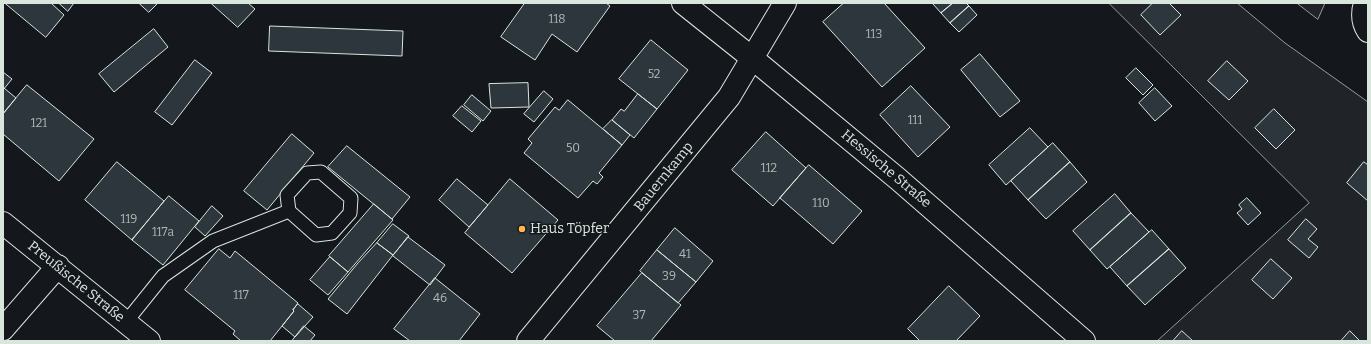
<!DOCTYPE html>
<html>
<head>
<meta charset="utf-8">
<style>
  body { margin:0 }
  #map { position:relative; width:1371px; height:344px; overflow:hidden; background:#14181c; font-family:Bitter,serif }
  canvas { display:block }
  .frame { position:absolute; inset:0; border:4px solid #d8e6dc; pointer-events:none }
</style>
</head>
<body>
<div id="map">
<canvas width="1371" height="344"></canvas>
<div class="frame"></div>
</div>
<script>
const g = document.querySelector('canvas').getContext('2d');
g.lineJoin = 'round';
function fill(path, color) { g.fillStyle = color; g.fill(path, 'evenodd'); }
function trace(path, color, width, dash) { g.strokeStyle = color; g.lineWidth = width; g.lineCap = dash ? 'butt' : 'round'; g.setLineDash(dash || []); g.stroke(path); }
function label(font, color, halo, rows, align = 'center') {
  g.font = font + ' Bitter,serif'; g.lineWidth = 3; g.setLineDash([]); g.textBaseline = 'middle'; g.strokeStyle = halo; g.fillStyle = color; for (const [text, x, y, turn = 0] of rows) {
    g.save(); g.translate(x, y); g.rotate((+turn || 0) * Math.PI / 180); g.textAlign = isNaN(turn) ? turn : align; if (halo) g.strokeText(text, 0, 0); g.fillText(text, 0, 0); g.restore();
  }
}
const green = new Path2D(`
  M1109 3H1237L1285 43 1368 102V341H1157L1309 203Z
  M1297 3H1325L1318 19Z`);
fill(green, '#202428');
trace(green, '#939e99', 1);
const building = new Path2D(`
  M5 3H51L64 15 46 37Z
  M59 3H74L68 11Z
  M139 3H158L149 12Z
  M211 3H248L255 9 238 27Z
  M525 3H606L610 6 577 52 552 34 535 60 501 37Z
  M844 3H884L925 48 882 87 823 22Z
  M934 3H953L941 13 933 4Z
  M953 3H966L969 6 950 23 941 13Z
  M1153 3H1169L1181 15 1160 35 1141 15Z
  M969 6 977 15 959 32 950 23Z
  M270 26 403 31 402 56 269 51Z
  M154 29 168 47 114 92 99 74Z
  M651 40 688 70 657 109 619 79Z
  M980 54 1020 101 1000 117 961 70Z
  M195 60 212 73 172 125 155 112Z
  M1227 61 1248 81 1229 100 1208 81Z
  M1136 68 1153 85 1143 95 1126 78Z
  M3 72 12 79 3 90Z
  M528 83 529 107 491 108 489 84Z
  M27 85 94 139 59 181 3 134V114Z
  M911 86 950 127 918 157 880 115Z
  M4 88 16 98 3 114V90Z
  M1155 88 1172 106 1155 121 1139 103Z
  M544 91 553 99 534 122 524 114Z
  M638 94 657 109 634 138 612 120 621 109 624 111Z
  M472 95 491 111 483 121 464 105Z
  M568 100 622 145 599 173 603 177 597 184 593 181 578 198 524 153 532 143 528 139 555 107 559 110Z
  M462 106 481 121 472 132 453 116Z
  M1274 109 1295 130 1276 149 1255 128Z
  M612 120 630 135 622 145 603 129Z
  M1030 128 1048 147 1006 185 989 165Z
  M766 132 806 168 773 206 732 170Z
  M292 134 314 153 267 210 244 191Z
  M1053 143 1070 162 1028 200 1011 181Z
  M347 146 410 197 392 219 328 167Z
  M117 162 164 201 132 240 85 200Z
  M1070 162 1087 182 1046 219 1028 200Z
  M1364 162 1368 165V201L1347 183Z
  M809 165 862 211 833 244 780 198Z
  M457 179 488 205 469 227 439 200Z
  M510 179 558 220 512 273 465 233Z
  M1115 194 1131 213 1090 250 1073 231Z
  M169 196 199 221 163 265 132 240Z
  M1247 198 1261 213 1248 225 1237 213 1242 209 1239 205Z
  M374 204 393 220 348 272 329 256Z
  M212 206 223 216 205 236 195 227Z
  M1131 213 1149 232 1107 269 1090 250Z
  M1306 219 1317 229 1308 239 1318 247 1309 258 1288 240Z
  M393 224 409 236 393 255 377 243Z
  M675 228 713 261 696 282 657 250Z
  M1152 230 1169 249 1127 286 1110 267Z
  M408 237 445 265 430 285 393 256Z
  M377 243 393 255 347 314 328 299 358 263Z
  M219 249 230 258 235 251 298 303 293 310 294 311 270 341H241L233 334 235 331 185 290Z
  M1169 249 1186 268 1145 305 1127 286Z
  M657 250 696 282 678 303 640 271Z
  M330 257 348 272 328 295 310 280Z
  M1271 259 1292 278 1273 299 1252 280Z
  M642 273 681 305 651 341H615L597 326Z
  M435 278 480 314 459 341H410L394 329Z
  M949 286 980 316 956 341H920L908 329Z
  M298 304 313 317 295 337 282 326 294 311 293 310Z
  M304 326 315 335 310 341H292Z
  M1182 331 1193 341H1173Z
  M1350 331 1360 341H1341Z`);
fill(building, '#2c363c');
trace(building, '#d8e6dc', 1);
const lane = new Path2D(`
  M321 172 351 198 350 213 332 233 316 235 289 211 287 195 307 173Z
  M126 322 163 276 213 241 289 211`);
const street = new Path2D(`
  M683 3 752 58 898 179 1084 341
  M1365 3C1362 13 1362 22 1368 31
  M3 223 149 341
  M3 329 58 266
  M528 341 729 97 785 3`);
trace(lane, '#d8e6dc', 15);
trace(street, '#d8e6dc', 24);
trace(lane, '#14181c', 13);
trace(street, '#14181c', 22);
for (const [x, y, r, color] of [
  [522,229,4,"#ffb74d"]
]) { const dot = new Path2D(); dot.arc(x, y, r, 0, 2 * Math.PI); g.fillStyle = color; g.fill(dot); trace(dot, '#14181c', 1.5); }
label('12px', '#adbab4', null, [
  ["118",557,20],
  ["113",874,35],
  ["52",654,75],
  ["111",915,121],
  ["121",39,124],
  ["50",573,149],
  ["112",769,169],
  ["110",821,204],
  ["119",129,220],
  ["117a",163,233],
  ["41",685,255],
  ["39",669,277],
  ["117",241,296],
  ["46",440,299],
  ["37",639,316]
]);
label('14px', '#d8e6dc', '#14181c', [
  ["Hessische Straße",886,169,40],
  ["Bauernkamp",664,177,-51],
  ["Preußische Straße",76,282,39]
]);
label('14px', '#d8e6dc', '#14181c', [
  ["Haus Töpfer",530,229]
], 'left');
</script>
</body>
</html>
